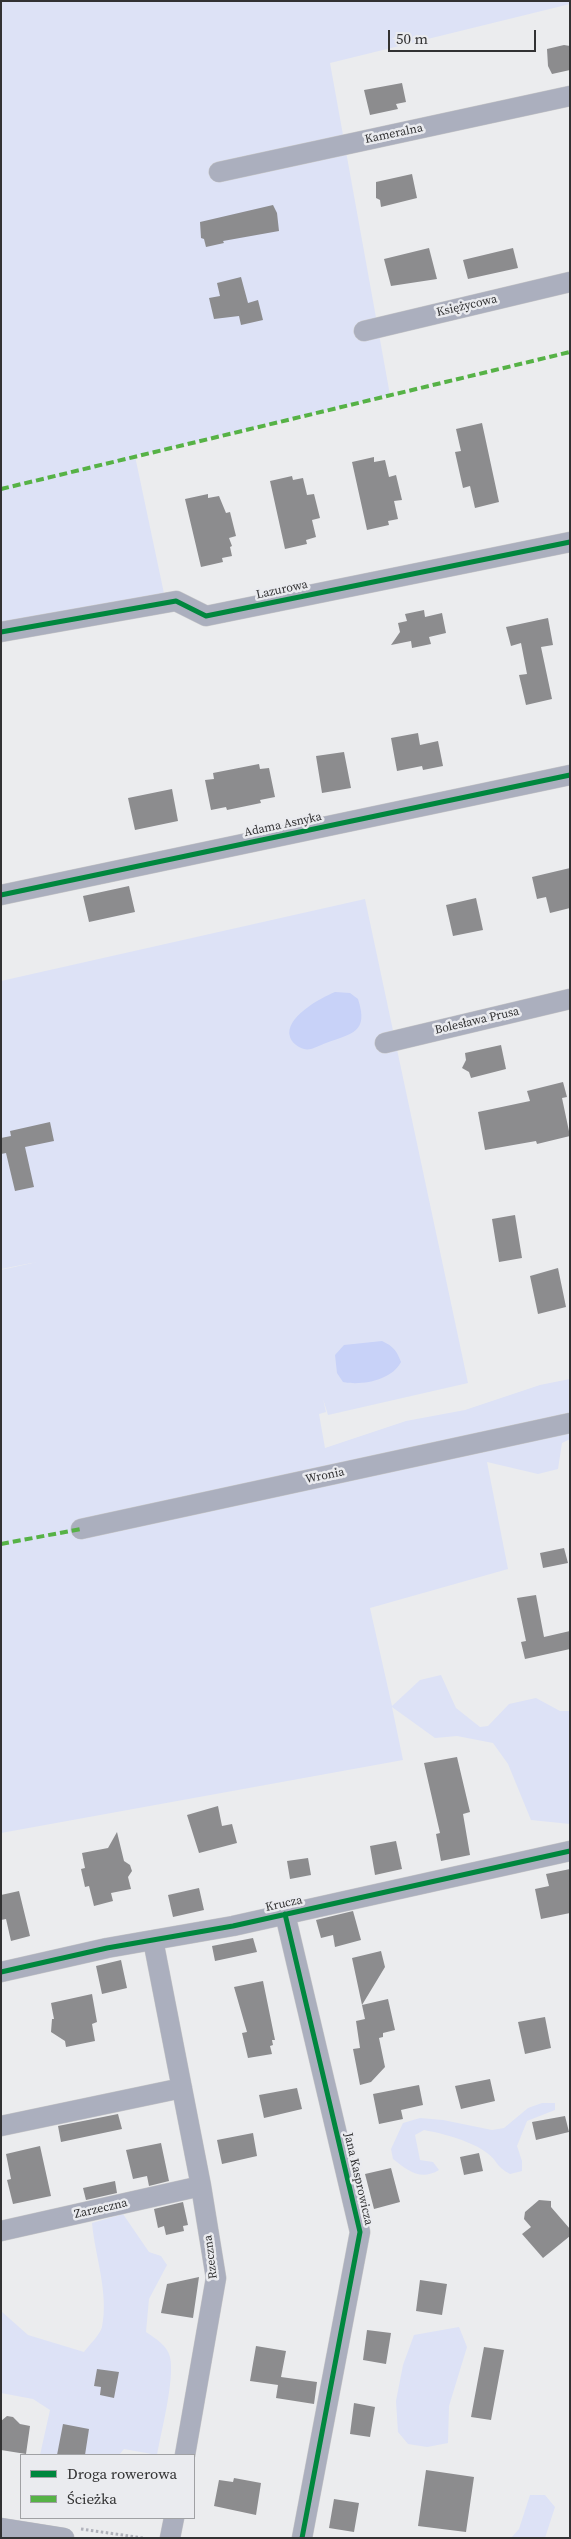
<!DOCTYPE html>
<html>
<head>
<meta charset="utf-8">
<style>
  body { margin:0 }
  #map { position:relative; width:571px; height:2539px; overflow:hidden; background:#ebecee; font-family:"Source Serif 4",serif }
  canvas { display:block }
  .frame { position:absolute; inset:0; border:2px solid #323233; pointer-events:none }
  .legend { position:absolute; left:20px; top:2454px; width:175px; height:65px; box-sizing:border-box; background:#eaebef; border:1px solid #a0a1a4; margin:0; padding:6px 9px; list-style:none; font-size:15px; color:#323233 }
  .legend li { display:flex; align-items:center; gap:10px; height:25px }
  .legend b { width:25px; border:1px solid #a0a1a4 }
  .scale { position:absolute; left:388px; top:30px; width:148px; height:22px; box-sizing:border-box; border:2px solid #323233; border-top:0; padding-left:6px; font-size:15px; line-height:18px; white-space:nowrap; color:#323233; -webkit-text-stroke:4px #eaebef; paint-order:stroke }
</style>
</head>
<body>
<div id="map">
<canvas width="571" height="2539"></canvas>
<div class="frame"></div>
<ul class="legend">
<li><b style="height:6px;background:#00873e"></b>Droga rowerowa</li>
<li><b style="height:6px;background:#56b246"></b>Ścieżka</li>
</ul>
<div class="scale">50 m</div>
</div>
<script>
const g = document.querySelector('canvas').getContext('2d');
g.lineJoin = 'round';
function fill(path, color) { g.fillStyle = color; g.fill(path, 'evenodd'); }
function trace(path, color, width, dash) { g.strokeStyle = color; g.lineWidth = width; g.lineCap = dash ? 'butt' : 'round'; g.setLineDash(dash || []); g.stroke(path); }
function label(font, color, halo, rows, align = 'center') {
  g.font = font + ' "Source Serif 4",serif'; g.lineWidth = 5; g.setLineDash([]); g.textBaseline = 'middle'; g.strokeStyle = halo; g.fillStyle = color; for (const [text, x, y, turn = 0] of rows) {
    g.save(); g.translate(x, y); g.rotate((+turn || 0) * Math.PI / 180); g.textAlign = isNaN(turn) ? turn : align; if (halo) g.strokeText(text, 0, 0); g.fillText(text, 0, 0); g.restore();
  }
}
fill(new Path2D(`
  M1 1H570V4L330 63 390 395 135 456 166 603 1 632Z
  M365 899 468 1383 328 1415 323 1399 326 1412 319 1414 325 1448 406 1421 465 1410 540 1385 570 1379V1439L562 1443 558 1469 538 1474 487 1462 508 1569 370 1608 392 1706 420 1680 441 1675 456 1708 480 1727 488 1726 509 1704 536 1698 560 1711H570V1824L531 1820 508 1764 493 1743 457 1736 435 1738 392 1707 403 1760 1 1833V1270L37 1262 1 1269V981Z
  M542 2103H555V2110L527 2121 517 2146 522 2161V2171L510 2174C495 2166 498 2161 487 2153 474 2142 442 2133 424 2130L415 2135 420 2160 433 2162 439 2170C421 2181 408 2171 393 2159L391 2149 403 2123 420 2118 443 2120 492 2130 504 2128 528 2108Z
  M123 2214 149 2252 161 2256 167 2265 149 2299 146 2332C156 2339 167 2345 170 2357 175 2379 161 2432 157 2455L124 2449 119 2455H40L50 2410 33 2399 1 2393V2311L28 2335 84 2352C89 2345 100 2335 102 2327 109 2293 95 2256 92 2223Z
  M459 2327 467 2347 449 2406 448 2443 427 2447 408 2444 398 2432 396 2401 403 2365 414 2335Z
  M530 2495H545L555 2507 545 2538H511L519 2529Z`), '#dde2f6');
fill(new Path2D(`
  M335 992 350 993 358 999C369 1033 352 1033 326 1043 320 1045 311 1051 304 1049 298 1047 292 1043 290 1037 284 1018 320 998 335 992Z
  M382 1341C393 1346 397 1351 401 1362 392 1380 362 1386 343 1382L337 1373 335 1355 344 1345Z`), '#c8d2f8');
fill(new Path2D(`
  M564 45 570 46V70L552 74 548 66 547 49Z
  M402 83 406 102 396 104 398 109 370 115 364 90Z
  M412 174 417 198 381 207 380 200 376 198V182Z
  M273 205 277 213 279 231 223 241 224 243 206 247 204 239 201 238 200 222Z
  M429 248 437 279 391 286 384 259Z
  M513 248 518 268 468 279 463 260Z
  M241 277 248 303 258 300 263 320 241 325 239 316 214 319 209 298 220 296 217 283Z
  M482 423 499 502 475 508 470 486 463 488 455 452 461 451 456 429Z
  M374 457V462L385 460 389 477 396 475 402 500 394 501 398 519 388 521 389 525 367 530 352 462Z
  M292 476 293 480 303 478 307 495 314 494 320 518 312 520 316 537 306 540 307 544 285 549 270 481Z
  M208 494V498L219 496 226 513 230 512 236 536 229 538 232 546 230 547 232 556 222 558 223 562 201 567 185 499Z
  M424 610 425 617 442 613 446 633 429 637 431 644 412 648 411 641 391 645 400 632 398 623 407 621 405 614Z
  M548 618 553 645 541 647 552 699 526 705 519 675 527 674 521 643 511 646 506 627Z
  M418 733 420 745 438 741 443 766 423 770 422 766 397 771 391 738Z
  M344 752 351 788 322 793 316 756Z
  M259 764 260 769 269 768 275 797 260 800 261 803 227 810 226 807 211 810 205 780 214 779 213 773Z
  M172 789 178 821 135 830 128 798Z
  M570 868V908L550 913 546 897 537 899 532 877Z
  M129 886 135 912 89 922 83 896Z
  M476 898 483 930 453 936 446 905Z
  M501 1045 506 1069 471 1078 469 1072 462 1068 466 1060 465 1053Z
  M563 1082 567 1097 562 1098 570 1136 537 1144 536 1141 485 1150 478 1112 530 1101 527 1091Z
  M50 1122 54 1141 25 1147 34 1187 15 1191 6 1153 1 1154V1138L11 1136 10 1131Z
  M515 1215 522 1258 499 1262 492 1219Z
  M558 1268 566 1307 538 1314 530 1276Z
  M564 1548 568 1563 543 1568 540 1553Z
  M536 1595 544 1637 570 1631V1649L525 1659 521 1642 526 1641 517 1598Z
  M457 1757 470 1812 463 1814 470 1855 441 1861 436 1834 440 1833 424 1763Z
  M218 1806 222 1826 232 1824 237 1843 199 1853 187 1815Z
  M117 1832 124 1861 130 1865 132 1871 128 1877 131 1889 111 1893 113 1901 94 1906 89 1886 85 1887 81 1869 85 1868 82 1853 108 1848Z
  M396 1841 402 1869 375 1875 370 1846Z
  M308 1858 311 1875 290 1879 287 1861Z
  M570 1869V1913L541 1919 535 1889 549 1886 546 1874Z
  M199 1888 204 1910 173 1917 168 1895Z
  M19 1891 30 1936 11 1941 6 1919 1 1920V1895Z
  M353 1911 361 1940 335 1947 333 1935 321 1938 316 1920Z
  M253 1938 257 1952 215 1961 212 1946Z
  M381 1951 385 1967 362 2005 352 1958Z
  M121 1960 127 1988 102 1994 96 1966Z
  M263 1981 275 2040H272L273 2045 270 2046 272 2054 248 2058 242 2033 247 2032 234 1987Z
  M92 1994 97 2022 92 2024 95 2041 66 2047 65 2041 51 2032 52 2019H54L51 2003Z
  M388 1999 395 2030 383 2033V2037L379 2038 385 2067 371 2082 360 2085 353 2049 360 2048 356 2021 365 2019 362 2005Z
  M545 2017 551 2048 525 2054 518 2022Z
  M490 2079 495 2101 461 2109 455 2086Z
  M419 2085 423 2105 401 2110 403 2119 379 2124 373 2094Z
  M297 2088 302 2109 264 2118 259 2095Z
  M118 2114 122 2129 61 2142 58 2126Z
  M565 2116 569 2132 536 2140 532 2122Z
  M253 2133 257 2156 222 2164 217 2140Z
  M161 2143 169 2181 149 2186 147 2176 133 2179 126 2150Z
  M40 2146 51 2196 13 2204 7 2180 11 2179 6 2154Z
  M479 2153 483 2171 464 2175 460 2157Z
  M391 2168 400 2202 374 2209 365 2174Z
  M115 2181 117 2193 86 2200 83 2188Z
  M539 2200 551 2201V2207L570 2229V2236L543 2258 522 2234 531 2227 524 2219 525 2212Z
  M183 2202 188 2225 183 2226 184 2231 166 2235 164 2226 158 2228 154 2209Z
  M199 2277 193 2318 161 2313 167 2284Z
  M420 2280 447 2284 442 2315 416 2311Z
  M367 2330 391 2333 386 2364 363 2360Z
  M256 2346 286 2351 281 2377 317 2382 314 2404 276 2398 278 2385 250 2381Z
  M484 2347 504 2350 491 2420 471 2417Z
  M97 2369 119 2372 114 2398 100 2395 101 2387 94 2386Z
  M354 2403 375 2407 370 2437 350 2434Z
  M7 2416 13 2417 20 2424 30 2426 26 2454 1 2450V2421Z
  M63 2424 89 2429 85 2455H57Z
  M426 2470 474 2477 466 2532 418 2526Z
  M234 2478 261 2483 256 2515 214 2506 219 2480 233 2482Z
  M334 2499 359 2503 354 2532 329 2528Z`), '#8c8c8e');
const minor = new Path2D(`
  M219 172 570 96
  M364 331 570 282
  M1 632 176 601 206 616 570 542
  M1 895 570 775
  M385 1043 570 999
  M81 1529 570 1423
  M285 1914 360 2232 302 2538
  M153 1940 201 2186 216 2278 185 2455
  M1 1972 107 1948 233 1926 570 1851
  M1 2126 182 2088
  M1 2231 201 2186
  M1 2528 64 2538
  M170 2538 174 2518`);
trace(minor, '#c7c7c8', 21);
trace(new Path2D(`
  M81 2529 143 2538`), '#b0b2bb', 3, [2.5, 2.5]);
trace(minor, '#abafbe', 20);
trace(new Path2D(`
  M1 489 570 352
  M1 1544 81 1529`), '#56b246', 4, [8, 4]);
trace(new Path2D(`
  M1 632 176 601 206 616 570 542
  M1 895 570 775
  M285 1914 360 2232 302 2538
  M1 1972 107 1948 233 1926 570 1851`), '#00873e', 5);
label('12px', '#323233', '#eaebef', [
  ["Kameralna",394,134,-12],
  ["Księżycowa",467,306,-13],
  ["Lazurowa",282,590,-12],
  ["Adama Asnyka",283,825,-12],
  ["Bolesława Prusa",477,1021,-13],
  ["Wronia",325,1476,-12],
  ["Krucza",284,1904,-12],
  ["Jana Kasprowicza",358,2179,77],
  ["Zarzeczna",101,2209,-13],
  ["Rzeczna",211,2257,-97]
]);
</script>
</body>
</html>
